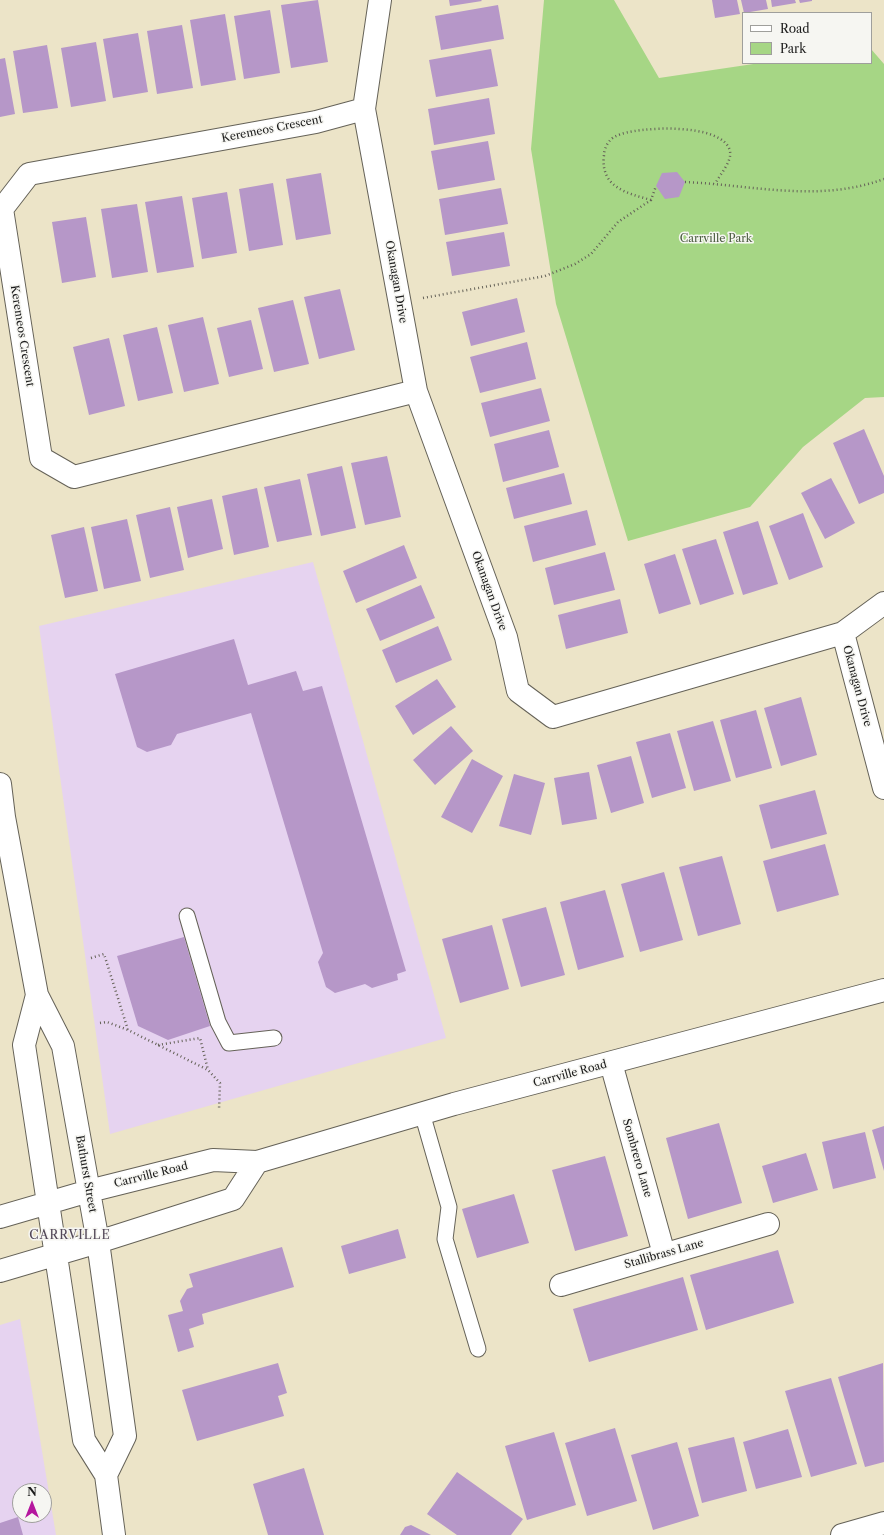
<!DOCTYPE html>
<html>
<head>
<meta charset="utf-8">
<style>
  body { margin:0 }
  #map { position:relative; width:884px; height:1535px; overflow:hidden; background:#ece4c8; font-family:"Libre Caslon Text",serif }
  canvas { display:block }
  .legend { position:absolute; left:742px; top:12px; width:130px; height:52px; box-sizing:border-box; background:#f6f6f2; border:1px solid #9f9f9c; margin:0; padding:5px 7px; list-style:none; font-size:12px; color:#1c1c1c }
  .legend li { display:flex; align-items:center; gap:8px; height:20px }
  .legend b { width:20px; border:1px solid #9f9f9c }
  .north { position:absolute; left:12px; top:1483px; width:40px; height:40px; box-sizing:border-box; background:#f6f6f2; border:1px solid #9f9f9c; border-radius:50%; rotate:0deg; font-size:11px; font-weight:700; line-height:16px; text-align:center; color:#1c1c1c }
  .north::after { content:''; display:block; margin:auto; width:14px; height:18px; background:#b5179e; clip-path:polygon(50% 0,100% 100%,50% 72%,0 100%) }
</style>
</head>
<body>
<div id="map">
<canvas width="884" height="1535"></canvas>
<ul class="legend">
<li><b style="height:5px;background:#fff"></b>Road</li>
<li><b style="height:11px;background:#a6d685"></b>Park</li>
</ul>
<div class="north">N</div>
</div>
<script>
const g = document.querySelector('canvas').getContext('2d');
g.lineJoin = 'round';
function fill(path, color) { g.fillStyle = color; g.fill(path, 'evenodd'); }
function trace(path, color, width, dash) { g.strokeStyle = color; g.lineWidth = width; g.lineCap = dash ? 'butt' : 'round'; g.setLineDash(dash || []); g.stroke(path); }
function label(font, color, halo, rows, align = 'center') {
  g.font = font + ' "Libre Caslon Text",serif'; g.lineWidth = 3; g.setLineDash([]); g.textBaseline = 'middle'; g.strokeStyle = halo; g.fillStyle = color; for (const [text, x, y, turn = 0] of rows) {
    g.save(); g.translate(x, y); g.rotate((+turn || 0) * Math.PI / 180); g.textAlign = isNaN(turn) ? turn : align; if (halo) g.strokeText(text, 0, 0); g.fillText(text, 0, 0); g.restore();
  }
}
fill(new Path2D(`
  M313 562 446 1038 110 1134 39 626Z
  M20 1319 56 1535H0V1325ZM20 1491H44V1515H20Z`), '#e6d3f0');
fill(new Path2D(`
  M544 0H614L659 78 760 63H871V49L884 64V397L865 398 803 447 750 507 628 541 556 304 531 149Z`), '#a6d685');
fill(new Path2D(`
  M318 0 328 62 291 68 281 5Z
  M449 0H481L482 1 450 6Z
  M712 0H737L740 14 715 18Z
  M741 0H766L768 9 744 13Z
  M771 0H795L796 3 772 7Z
  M799 0H812V1L800 3Z
  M498 5 504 39 441 50 435 16Z
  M270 10 280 73 244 79 234 16Z
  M225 14 236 80 201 86 190 20Z
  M182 25 193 88 157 94 147 31Z
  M138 33 148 92 113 98 103 39Z
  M96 42 106 101 71 107 61 48Z
  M47 45 58 108 23 113 13 51Z
  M491 49 498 86 436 97 429 60Z
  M5 58 15 114 0 117V59Z
  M489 98 495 134 434 145 428 109Z
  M488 141 495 180 438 190 431 151Z
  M677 172 685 182 679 197 665 199 656 186 662 173Z
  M321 173 331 234 296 240 286 179Z
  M273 183 283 245 249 251 239 189Z
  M501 188 508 224 445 235 439 199Z
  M227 192 237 253 202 259 192 198Z
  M182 196 194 267 157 273 145 202Z
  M137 204 148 272 112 278 101 209Z
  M86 217 96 277 62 283 52 222Z
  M504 232 510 266 452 276 446 242Z
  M340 289 355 350 319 359 304 297Z
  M517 298 525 332 471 346 462 312Z
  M293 300 309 364 274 372 258 308Z
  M203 317 219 384 184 392 168 325Z
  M251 320 263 369 229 377 217 328Z
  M157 327 173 393 138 401 123 335Z
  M109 338 125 406 89 415 73 347Z
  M527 342 536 379 480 393 470 357Z
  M541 388 550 421 490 437 481 403Z
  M864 429 884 476V493L859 504 833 443Z
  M549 430 559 467 503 482 494 444Z
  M387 456 401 517 365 525 351 463Z
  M342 466 356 528 321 536 307 474Z
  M564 473 572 504 514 519 506 488Z
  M831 478 855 523 825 539 801 493Z
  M300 479 312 535 277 542 264 487Z
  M257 488 269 547 234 555 222 496Z
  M212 499 223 549 188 558 177 507Z
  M170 507 184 570 150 578 136 515Z
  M587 510 596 545 533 562 524 526Z
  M803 513 823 567 789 580 769 526Z
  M127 519 141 581 104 589 91 527Z
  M758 521 778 584 743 595 723 532Z
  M84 527 98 591 65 598 51 535Z
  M716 539 734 594 700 605 682 549Z
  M404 545 417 578 356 603 343 571Z
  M605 552 615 590 554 605 545 568Z
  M675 554 691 604 659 614 644 564Z
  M421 585 435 618 380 641 366 609Z
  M620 599 628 633 566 649 558 615Z
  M438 626 452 660 396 683 382 650Z
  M234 639 248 685 296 671 303 691 322 686 406 971 397 974 398 980 372 988 365 984 335 993 326 987 318 962 323 953 251 713 177 734 171 745 147 752 137 747 115 674Z
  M437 679 456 707 413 735 395 706Z
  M801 697 817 755 781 766 764 708Z
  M756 710 772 768 736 778 720 720Z
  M713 721 731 781 694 791 677 731Z
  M451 726 473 751 435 785 413 760Z
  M670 733 686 788 652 798 636 742Z
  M631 756 644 803 611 813 597 765Z
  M472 759 503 776 472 833 441 817Z
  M589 772 597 819 562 825 554 778Z
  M514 774 545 783 531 835 499 826Z
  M815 790 827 834 771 849 759 805Z
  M825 844 839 895 777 912 763 861Z
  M722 856 741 924 698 936 679 867Z
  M664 872 683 940 640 952 621 884Z
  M605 890 624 957 578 970 560 902Z
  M546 907 565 975 521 987 502 919Z
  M492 925 509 989 460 1003 442 939Z
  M184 937 210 1026 168 1040 138 1026 117 956Z
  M719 1123 742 1203 688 1219 666 1138Z
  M884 1126V1171L872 1130Z
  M865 1132 876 1178 833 1189 822 1142Z
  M806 1153 818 1190 773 1203 762 1166Z
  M605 1156 628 1236 575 1251 552 1170Z
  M514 1194 529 1243 477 1258 462 1209Z
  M398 1229 406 1258 349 1274 341 1246Z
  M282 1247 294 1287 202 1314 204 1324 189 1329 194 1347 178 1352 168 1315 183 1311 180 1301 187 1289 193 1287 189 1274Z
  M778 1250 794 1303 706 1330 690 1275Z
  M683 1277 698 1330 589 1362 573 1309Z
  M278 1363 287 1393 278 1396 284 1416 197 1441 182 1390Z
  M883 1363 884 1462 865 1467 838 1377Z
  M831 1378 857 1464 811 1477 785 1391Z
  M615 1428 637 1501 587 1516 565 1443Z
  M788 1429 802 1477 756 1489 743 1442Z
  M554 1432 576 1505 527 1520 505 1446Z
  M734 1437 747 1491 702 1503 688 1448Z
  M677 1442 699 1516 653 1530 631 1455Z
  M304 1468 324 1535H268L253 1484Z
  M457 1472 523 1519 511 1535H457L427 1514Z
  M18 1517 23 1535H0V1523Z
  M411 1525 431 1535H400L405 1527Z`), '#b697c8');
const lane = new Path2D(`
  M187 916 218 1022 229 1043 274 1038
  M422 1113 449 1207 445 1239 478 1349`);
const street = new Path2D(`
  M380 0 364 109 416 391 506 637 518 691 553 717 843 633 884 603
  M364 109 316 122 29 174 2 209 41 458 74 477 416 391
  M843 633 884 788
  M611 1063 664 1254
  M561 1285 768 1224
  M842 1535 884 1523`);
const secondary = new Path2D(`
  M0 784 4 817 37 995 63 1046 98 1242 125 1436 106 1475
  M37 995 24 1045 84 1440 106 1475 114 1535
  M0 1217 89 1191 213 1160 257 1162 454 1104 884 990
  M0 1271 98 1242 233 1199 257 1162`);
trace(lane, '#656258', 17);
trace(street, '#656258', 24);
trace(secondary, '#656258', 24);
trace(new Path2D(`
  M685 182C752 185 819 203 884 179
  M651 200C626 193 600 187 604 155 604 148 609 139 616 136 637 126 723 122 730 151 732 162 720 174 715 184
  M423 298 545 276 575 264 591 254 618 222 651 200 656 186
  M91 958 104 954 128 1030 208 1070 220 1083 219 1110
  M100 1023 107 1022 128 1030
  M158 1045 200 1038 208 1070`), '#656258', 2.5, [1, 3]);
trace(lane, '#fff', 15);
trace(street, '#fff', 22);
trace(secondary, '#fff', 22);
label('11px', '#1c1c1c', '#f6f6f2', [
  ["Keremeos Crescent",272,129,-11],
  ["Okanagan Drive",396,282,80],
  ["Keremeos Crescent",22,336,81],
  ["Okanagan Drive",489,591,70],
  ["Okanagan Drive",857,686,75],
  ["Carrville Road",570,1074,-15],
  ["Sombrero Lane",637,1158,74],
  ["Bathurst Street",86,1174,80],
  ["Carrville Road",151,1175,-14],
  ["Stallibrass Lane",664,1254,-16]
]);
label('11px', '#4c5d41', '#f6f6f2', [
  ["Carrville Park",716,239]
]);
g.letterSpacing = '1px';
label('12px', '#524758', '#f6f6f2', [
  ["CARRVILLE",70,1236]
]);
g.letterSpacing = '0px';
</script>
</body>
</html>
